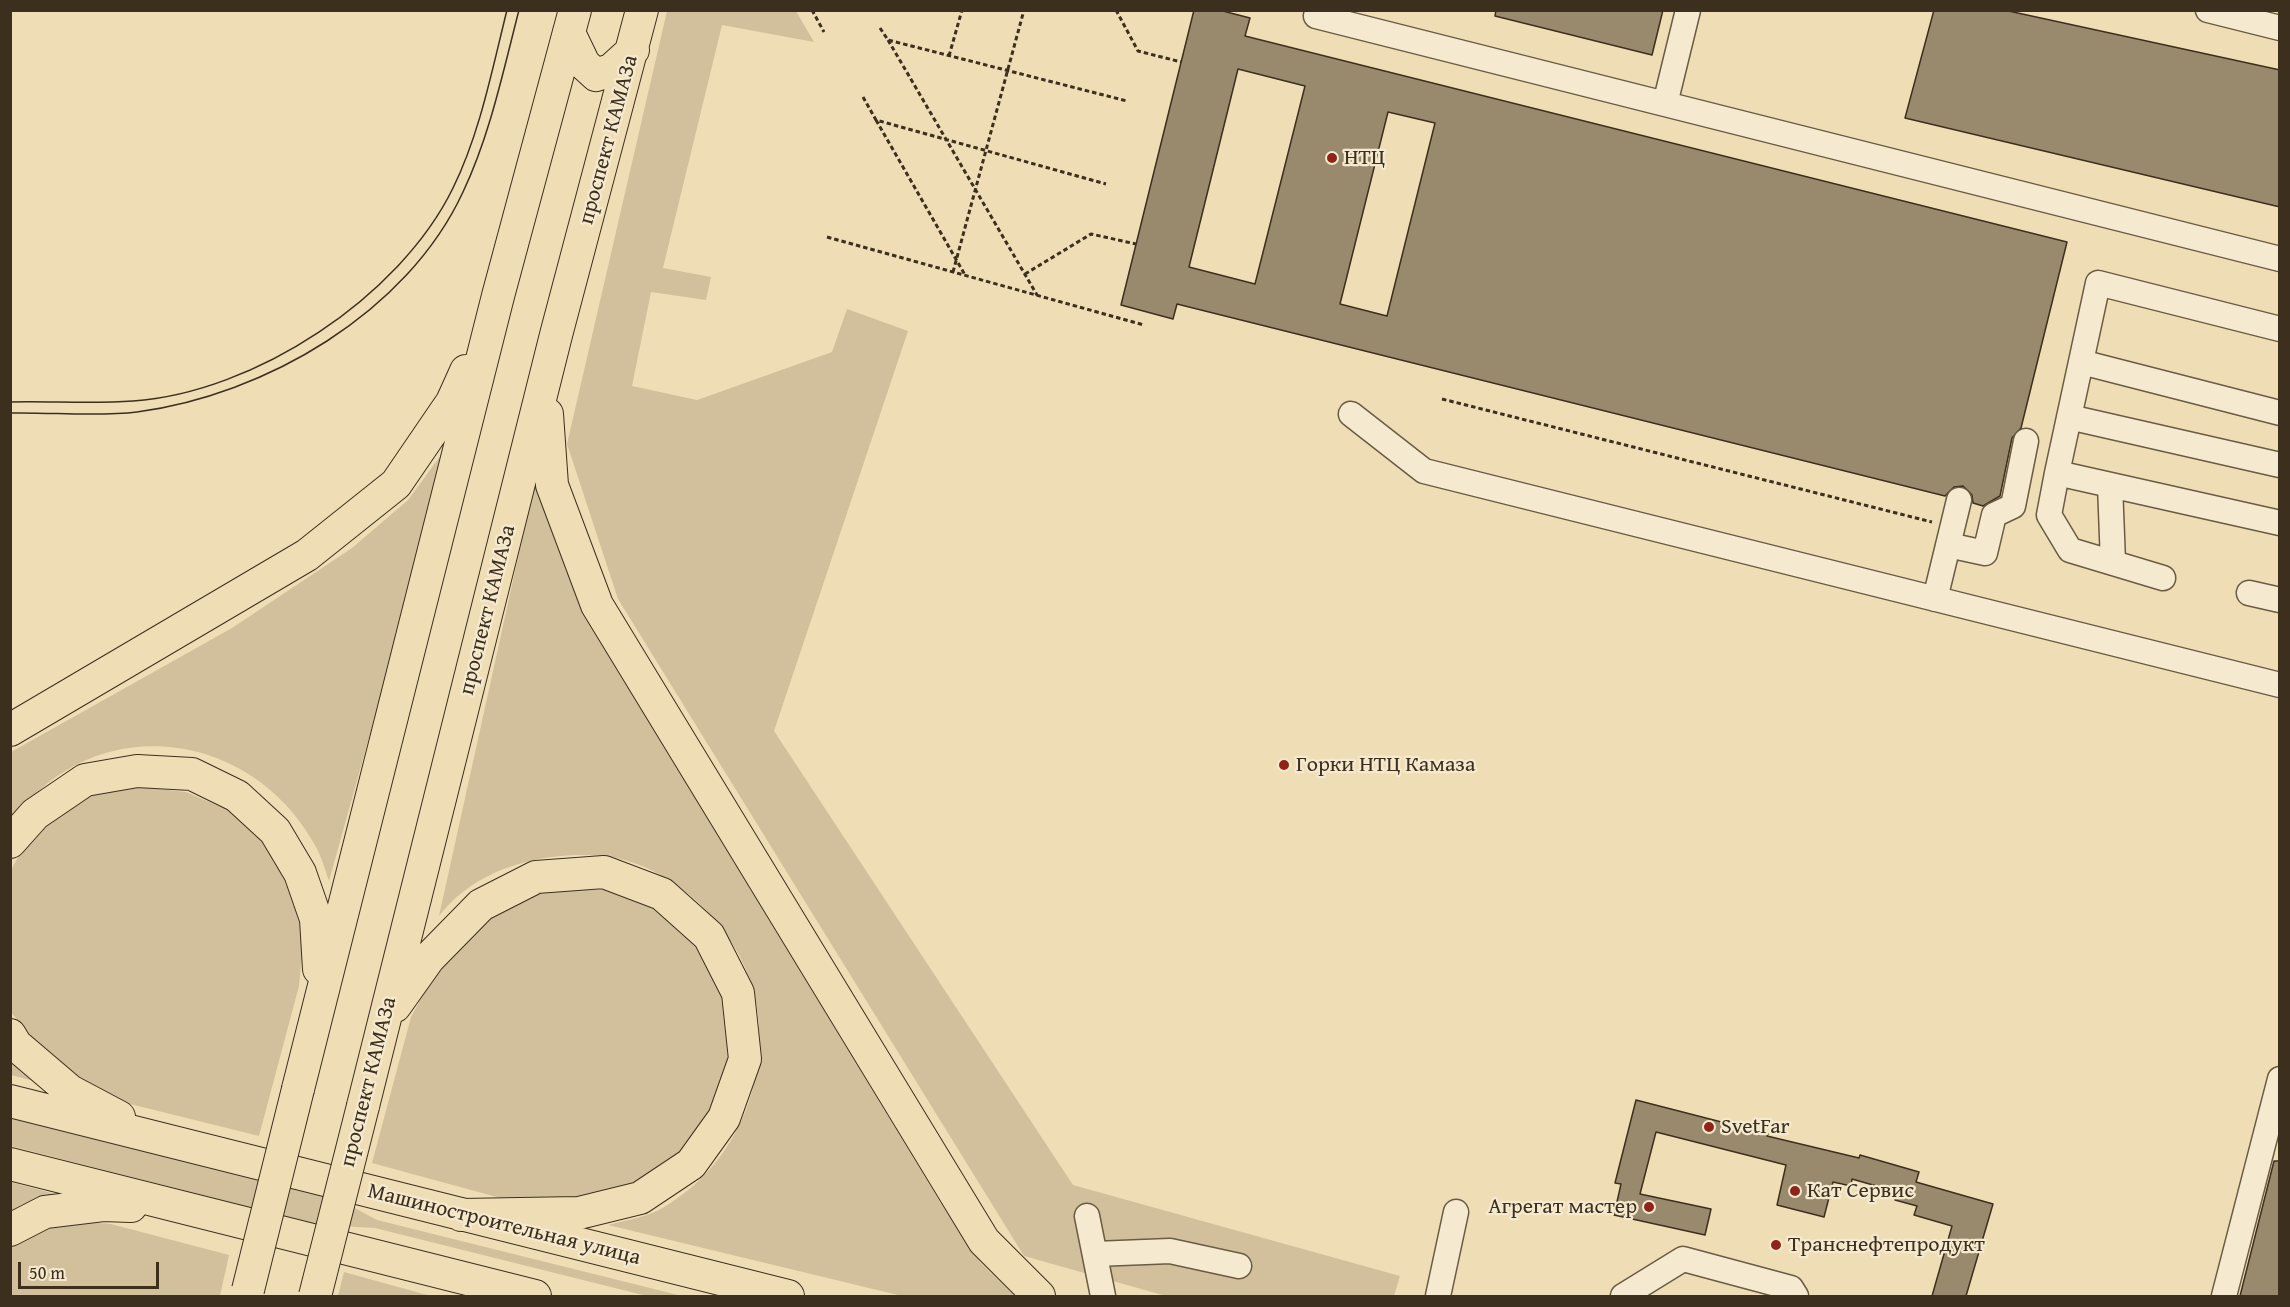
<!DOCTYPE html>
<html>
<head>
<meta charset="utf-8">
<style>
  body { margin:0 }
  #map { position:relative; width:2290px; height:1307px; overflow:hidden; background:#efdeb5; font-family:"Gentium Book Plus",serif }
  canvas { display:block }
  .frame { position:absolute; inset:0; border:12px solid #3d2f1e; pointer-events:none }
  .scale { position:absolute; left:18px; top:1262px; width:141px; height:27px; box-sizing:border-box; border:3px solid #3d2f1e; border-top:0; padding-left:8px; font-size:18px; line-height:21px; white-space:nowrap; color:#3d2f1e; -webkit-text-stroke:4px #f5eacf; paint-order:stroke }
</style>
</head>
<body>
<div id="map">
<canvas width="2290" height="1307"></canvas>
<div class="frame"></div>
<div class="scale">50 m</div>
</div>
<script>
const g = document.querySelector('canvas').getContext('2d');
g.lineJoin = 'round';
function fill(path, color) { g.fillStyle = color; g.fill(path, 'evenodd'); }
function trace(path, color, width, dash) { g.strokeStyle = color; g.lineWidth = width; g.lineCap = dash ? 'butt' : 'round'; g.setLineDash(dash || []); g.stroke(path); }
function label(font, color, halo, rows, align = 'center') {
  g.font = font + ' "Gentium Book Plus",serif'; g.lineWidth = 4.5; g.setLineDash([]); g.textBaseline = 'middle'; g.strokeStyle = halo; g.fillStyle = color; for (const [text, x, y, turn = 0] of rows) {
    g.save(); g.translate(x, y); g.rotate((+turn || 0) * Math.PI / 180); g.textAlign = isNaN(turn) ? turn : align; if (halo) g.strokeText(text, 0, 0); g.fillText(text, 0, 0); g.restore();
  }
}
fill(new Path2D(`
  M667 11H796L814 42 722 25 663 268 711 277 706 300 651 292 632 386 697 400 832 352 847 309 908 331 774 731 1073 1185 1400 1276 1394 1296H1166L1024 1256 618 599 567 444Z
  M452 440 329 881C325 870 322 858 316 847 252 727 90 708 11 823V752L232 628 352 548 408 500Z
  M536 476 551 526 589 623 940 1202 981 1263 1015 1296H902L608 1225C626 1220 649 1217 664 1207 741 1162 777 1067 751 983 733 925 675 870 616 858 592 853 563 855 539 859 499 867 464 884 439 916Z
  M141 787 186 792 235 813 274 853 293 894 304 935 299 986 259 1136 118 1101 79 1083 45 1056 11 1012V871C25 838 58 811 90 796 104 789 125 789 141 787Z
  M560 887 619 891 665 912 698 947 722 994 733 1042 724 1083 700 1138 627 1194 526 1205 372 1163 411 1017 436 971 465 937 516 900Z
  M11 1052 41 1083 11 1075Z
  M10 1114 329 1194 377 1220 682 1296H647L375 1228 319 1225 11 1146Z
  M10 1182 59 1195 21 1205 11 1212Z
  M70 1220 111 1224 229 1255 220 1296H11V1242L37 1229Z
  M344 1272 431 1296H338Z`), '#d1c09b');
const building = new Path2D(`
  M1194 10H1219L1250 18 1245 36 2067 242 2021 428 2012 438 2000 496 1983 506 1973 503 1972 495 1963 486 1954 487 1945 496 1177 304 1173 319 1121 305ZM1238 69 1305 86 1255 284 1189 267ZM1388 112 1435 123 1387 316 1340 304Z
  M1496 10H1663L1652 55 1495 16Z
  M1934 10H2004L2280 70V207L1905 118Z
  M1636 1100 1768 1134 1767 1136 1859 1158 1860 1155 1919 1172 1916 1182 1993 1204 1966 1296H1932L1952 1226 1914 1215 1917 1206 1895 1200 1897 1193 1894 1191 1852 1179 1851 1186 1833 1182 1824 1217 1777 1205 1786 1165 1656 1132 1640 1194 1711 1209 1705 1235 1614 1215 1621 1184 1615 1183Z
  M2274 1161H2280V1296H2240Z`);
fill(building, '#9a8a6d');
trace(building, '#3d2f1e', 1.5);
const minor = new Path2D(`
  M1318 10 1316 16 2280 259
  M2208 10 2280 28
  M1665 104 1688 10
  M2280 329 2098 283 2057 473 2280 523
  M2081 362 2280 413
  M1351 414 1424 471 2280 685
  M2069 417 2280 465
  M2057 473 2049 515 2070 550 2163 578
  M2110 485 2113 562
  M1948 545 1985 553 1994 515 2013 506 2026 441
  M2249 593 2280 600
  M1935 599 1959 500
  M1087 1216 1103 1296
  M1095 1254 1170 1251 1239 1266
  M1438 1296 1456 1212
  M1623 1296 1683 1259 1791 1288 1796 1296
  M2224 1296 2280 1079`);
const major = new Path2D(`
  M570 35 584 64 596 75 611 70 633 50
  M547 414 552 485 597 605 984 1241 1039 1296
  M10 730 307 555 396 484 452 402 466 371
  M10 842 35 814 85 780 137 771 192 774 237 796 275 831 300 873 316 919 319 969
  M395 1006 429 958 481 905 536 877 604 872 662 894 709 936 738 993 745 1059 724 1118 691 1164 640 1198 579 1213 461 1215
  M10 1035 16 1045 70 1091 119 1117
  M298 1089 498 296 575 10
  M10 1101 788 1296
  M363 1106 556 335 642 10
  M10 1164 535 1296
  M10 1230 45 1212 103 1205 131 1206`);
trace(minor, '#6a5b44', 27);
trace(major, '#3d2f1e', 34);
trace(new Path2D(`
  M812 10 824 32
  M1116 10 1138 51 1181 62
  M880 28 888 40 1127 101
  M888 40 1037 295
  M949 56 962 10
  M863 97 876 120 1106 184
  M876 120 965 275
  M827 237 1144 325
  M953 272 1024 10
  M1025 274 1091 234 1136 244
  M1442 399 1932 522`), '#3d2f1e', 3, [4.5, 3]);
trace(minor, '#f5eacf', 24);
trace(major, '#efdeb5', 32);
trace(new Path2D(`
  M10 402C51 401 93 404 133 401 254 393 400 297 453 188 480 133 492 70 507 10
  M10 413C52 412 96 417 137 412 265 395 407 313 463 192 490 135 503 72 519 10`), '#3d2f1e', 1.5);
const majorBridge = new Path2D(`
  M248 1290 298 1089
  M315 1296 363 1106`);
trace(majorBridge, '#3d2f1e', 34, []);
trace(majorBridge, '#efdeb5', 32);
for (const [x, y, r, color] of [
  [1332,158,6,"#8f2418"],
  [1284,765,6,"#8f2418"],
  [1709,1127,6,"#8f2418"],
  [1795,1191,6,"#8f2418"],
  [1649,1207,6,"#8f2418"],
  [1776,1245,6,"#8f2418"]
]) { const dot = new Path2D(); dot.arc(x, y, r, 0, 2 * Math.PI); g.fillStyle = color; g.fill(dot); trace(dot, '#f5eacf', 2); }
label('22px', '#3d2f1e', '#f5eacf', [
  ["проспект КАМАЗа",609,140,-75],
  ["проспект КАМАЗа",488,610,-76],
  ["проспект КАМАЗа",369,1082,-76],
  ["Машиностроительная улица",504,1225,14]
]);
label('22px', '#3d2f1e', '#f5eacf', [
  ["НТЦ",1344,158],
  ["Горки НТЦ Камаза",1296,765],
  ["SvetFar",1721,1127],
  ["Кат Сервис",1807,1191],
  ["Агрегат мастер",1637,1207,"right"],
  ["Транснефтепродукт",1788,1245]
], 'left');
</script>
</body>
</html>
